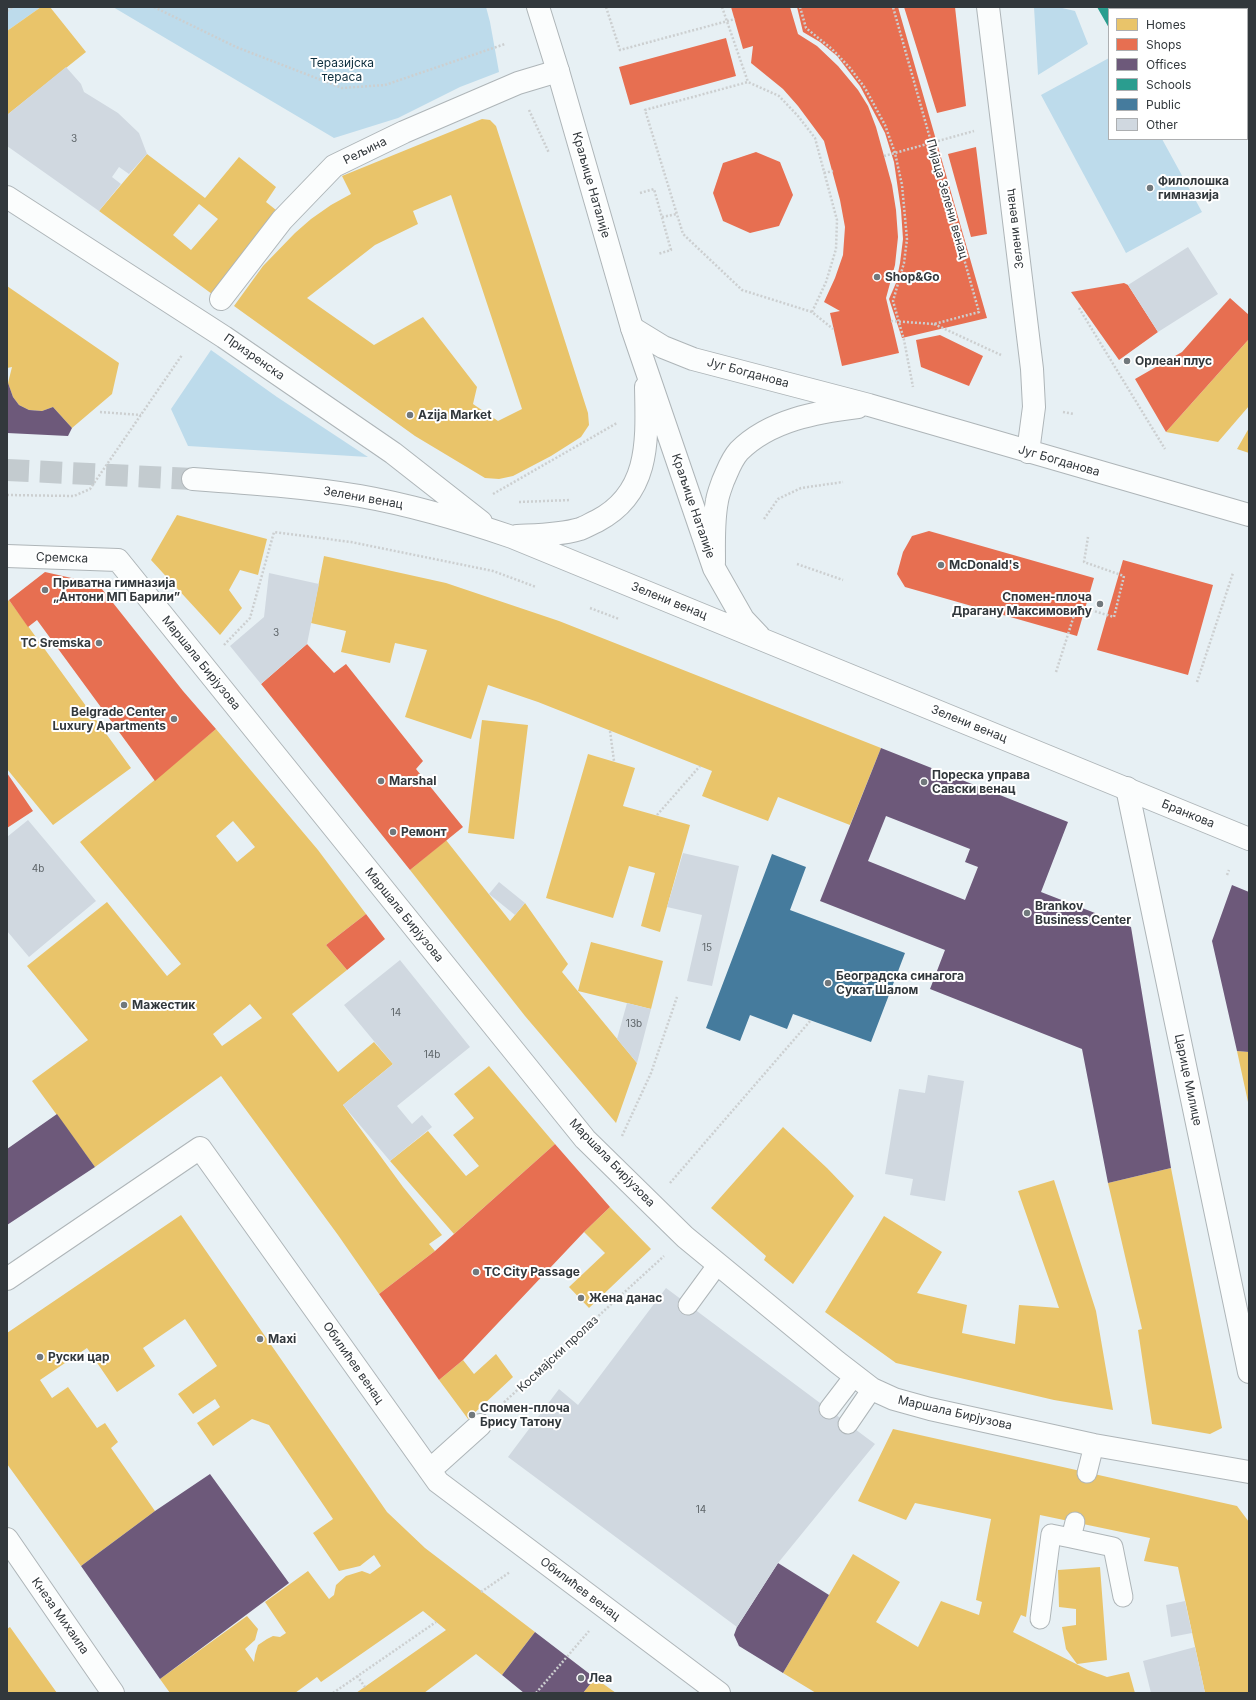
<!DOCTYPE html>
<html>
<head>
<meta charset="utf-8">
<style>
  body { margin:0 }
  #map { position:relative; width:1256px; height:1700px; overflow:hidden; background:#e7f0f4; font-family:Inter,sans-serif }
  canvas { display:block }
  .frame { position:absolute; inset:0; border:8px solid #32383c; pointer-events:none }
  .legend { position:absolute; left:1108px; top:8px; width:140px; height:132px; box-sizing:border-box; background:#fff; border:1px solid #adafb1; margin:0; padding:5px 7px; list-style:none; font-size:12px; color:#32383c }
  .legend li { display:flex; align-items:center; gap:8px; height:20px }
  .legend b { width:20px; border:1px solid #adafb1 }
</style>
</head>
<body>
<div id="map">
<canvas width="1256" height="1700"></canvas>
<div class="frame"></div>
<ul class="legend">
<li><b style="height:11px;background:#e9c46a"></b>Homes</li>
<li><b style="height:11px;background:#e76f51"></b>Shops</li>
<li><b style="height:11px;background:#6d597a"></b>Offices</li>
<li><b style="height:11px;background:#2a9d8f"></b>Schools</li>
<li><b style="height:11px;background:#457b9d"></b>Public</li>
<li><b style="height:11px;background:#d0d8e0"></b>Other</li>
</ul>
</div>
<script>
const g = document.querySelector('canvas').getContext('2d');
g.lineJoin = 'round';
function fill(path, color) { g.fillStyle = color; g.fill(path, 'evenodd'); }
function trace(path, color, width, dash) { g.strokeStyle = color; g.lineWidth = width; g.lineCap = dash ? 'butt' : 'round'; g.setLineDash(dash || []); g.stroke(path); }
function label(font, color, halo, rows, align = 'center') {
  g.font = font + ' Inter,sans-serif'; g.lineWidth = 4; g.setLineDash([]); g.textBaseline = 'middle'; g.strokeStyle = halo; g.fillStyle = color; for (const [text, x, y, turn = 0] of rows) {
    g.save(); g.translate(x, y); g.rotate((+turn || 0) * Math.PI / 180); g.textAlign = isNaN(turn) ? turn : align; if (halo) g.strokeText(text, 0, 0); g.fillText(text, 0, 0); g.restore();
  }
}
fill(new Path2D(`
  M7 7H41L7 31Z
  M113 7H486L490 22 499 72 460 87 398 118 334 138Z
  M1034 7H1058L1075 11 1088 44 1038 75Z
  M1109 58V139H1162L1202 212 1126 253 1041 95Z
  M211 350 277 397 368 457 188 446 171 409Z`), '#bddbeb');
fill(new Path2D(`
  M41 7H50L86 52 7 115V31Z
  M482 119 490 120 496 126 588 413 589 425 581 437 551 456 513 476 499 479 485 478 415 436 234 306 263 266 295 233 311 219 331 205 351 194 342 176ZM451 195 522 409 498 421 473 404 477 387 423 317 374 345 307 298 375 245 418 224 413 211Z
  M147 154 205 198 239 157 276 187 266 202 276 210 212 294 99 211ZM199 204 218 219 191 250 173 235Z
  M7 286 119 363 112 394 72 428 53 407 42 411 29 410 19 405 13 397 8 383 12 367 7 368Z
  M1249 339V406L1218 442 1166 432Z
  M1249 428V453L1237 449Z
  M177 515 267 539 258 575 240 570 229 590 242 608 220 635 151 560Z
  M324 556 446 583 559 621 881 748 850 825 778 797 768 821 702 796 712 771 538 702 488 685 471 739 405 717 427 650 395 643 390 663 341 652 346 631 311 623Z
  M9 600 131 768 53 825 7 769V602Z
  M482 720 528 725 514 839 468 833Z
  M216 729 318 850 366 914 326 945 347 970 292 1014 338 1072 374 1042 393 1064 343 1105 403 1187 442 1235 429 1244 435 1251 379 1294 338 1235 221 1076 95 1167 32 1081 88 1040 27 966 107 902 167 976 181 964 80 842ZM233 821 255 847 237 862 216 836ZM250 1004 262 1018 222 1046 213 1034Z
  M588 754 635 768 623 806 690 825 660 932 641 926 655 873 629 866 613 918 546 898Z
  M446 840 510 921 525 903 568 964 562 972 637 1063 616 1123 525 1016 410 870Z
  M591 942 663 961 651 1009 578 991Z
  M1237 1051 1249 1052V1101L1248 1102Z
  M489 1066 555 1144 454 1234 390 1161 428 1131 466 1176 479 1166 453 1135 474 1118 454 1094Z
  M783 1127 827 1168 854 1196 793 1284 764 1260 766 1256 711 1208Z
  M1171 1168 1222 1428 1210 1434 1152 1424 1138 1330 1142 1329 1108 1183Z
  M1054 1180 1096 1311 1113 1410 1054 1400 896 1363 825 1312 884 1216 942 1252 917 1293 967 1305 962 1333 1015 1344 1019 1305 1059 1308 1018 1191Z
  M610 1207 651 1249 589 1308 569 1287 605 1253 584 1232Z
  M181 1215 387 1512 425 1548 535 1632 502 1675 476 1654 424 1693H356L446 1630 423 1611 321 1682 317 1677 295 1693H170L160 1679 247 1616 258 1629 255 1640 245 1649 254 1662 255 1655 258 1645 267 1639 273 1636 280 1637 286 1633 265 1602 308 1571 329 1599 334 1595 336 1585 346 1576 362 1571 370 1574 381 1566 374 1555 360 1566 339 1571 313 1533 333 1519 269 1425 252 1419 213 1446 197 1423 220 1407 215 1399 193 1414 178 1394 217 1366 185 1319 143 1348 155 1366 117 1392 87 1348 40 1380 52 1398 68 1387 97 1428 105 1423 118 1442 111 1448 155 1511 81 1566 7 1464V1333Z
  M496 1354 513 1377 468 1419 439 1380 463 1360 474 1374Z
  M893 1429 1237 1506 1249 1522V1693H1205L1178 1567 1144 1561 1150 1538 1040 1515 1026 1617 1021 1615 1013 1632 1088 1670 1107 1677 1129 1672 1135 1693H816L783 1673 853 1554 900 1582 876 1622 918 1647 941 1601 979 1615 982 1602 976 1600 991 1519 915 1503 906 1520 858 1501Z
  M1100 1567 1107 1660 1077 1664 1066 1649 1062 1627 1076 1625V1609L1059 1607 1058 1570Z
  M10 1627 42 1672 57 1693H7V1629Z
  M595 1678 616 1693H583Z`), '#e9c46a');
fill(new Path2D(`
  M731 7H790L798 34 817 46 838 66 858 90 868 106 876 127 892 185 896 210 898 237 895 265 886 298 899 353 842 366 830 313 840 311 824 302 835 278 843 255 845 227 840 200 824 141 798 106 783 89 751 63 753 46 743 49Z
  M797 7H898L987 318 902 338 889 299 896 283 900 263 903 239 901 210 894 162 885 133 860 86 837 56 820 42 803 32Z
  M904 7H955L966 106 937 113Z
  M726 38 736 76 630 105 619 67Z
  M976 147 987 234 971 237 948 154Z
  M756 152 780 162 793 195 779 226 750 233 723 221 713 193 723 163Z
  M1124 283 1128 285 1158 332 1119 360 1071 292Z
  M1230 298 1249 315V339L1166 432 1135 379 1182 352Z
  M940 335 983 356 969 386 921 367 916 340Z
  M929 531 1094 578 1077 636 905 587 897 574 903 552 912 536Z
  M1123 560 1213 585 1188 675 1097 650Z
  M45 572 98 584 183 691 216 729 155 781 37 620 28 627 9 600Z
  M307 644 334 673 346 664 423 761 416 769 463 827 410 870 261 684Z
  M7 773 33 811 7 828Z
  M366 914 385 939 347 970 326 945Z
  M555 1144 610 1207 584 1232 463 1360 439 1380 379 1294 435 1251Z`), '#e76f51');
fill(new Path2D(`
  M7 380 13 397 19 405 29 410 42 411 53 407 72 428 68 436 7 433Z
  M881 748 1068 822 1041 892 1131 927 1171 1168 1108 1183 1082 1049 930 989 945 950 820 901ZM886 816 970 849 965 862 978 867 965 900 868 861Z
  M1232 885 1249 892V1052L1237 1051 1212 941Z
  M57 1114 95 1167 7 1225V1149Z
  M210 1474 289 1583 160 1679 81 1566 155 1511Z
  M778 1563 829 1595 783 1673 739 1646 734 1635 737 1627Z
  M535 1632 595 1678 583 1693H524L502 1675Z`), '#6d597a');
fill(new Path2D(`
  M1097 7H1182L1183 9H1109V28Z
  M1249 22V76L1247 78V23Z`), '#2a9d8f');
fill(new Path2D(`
  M772 854 806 867 790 910 905 953 871 1042 793 1014 787 1029 750 1015 740 1041 706 1028Z`), '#457b9d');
fill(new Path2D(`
  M66 67 81 84 84 92 118 113 139 133 147 154 129 174 119 167 112 177 121 184 99 211 7 146V115Z
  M1188 247 1218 294 1158 332 1128 285Z
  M269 573 319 584 307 644 261 684 230 646 264 617Z
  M28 820 96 901 29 957 7 931V837Z
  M683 853 739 866 712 986 687 981 702 915 667 907Z
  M499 882 525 903 515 915 489 894Z
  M400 960 470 1047 397 1106 412 1124 422 1115 432 1127 390 1161 343 1105 393 1064 344 1005Z
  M627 1003 651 1009 637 1063 617 1039Z
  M928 1075 964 1081 945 1201 910 1195 913 1179 885 1174 899 1089 925 1093Z
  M666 1288 875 1444 778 1563 737 1627 508 1457 559 1389 578 1405Z
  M1185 1601 1192 1633 1171 1637 1166 1605Z
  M1195 1647 1205 1693H1151L1143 1661Z`), '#d0d8e0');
trace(new Path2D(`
  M7 470 193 479`), '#c3cbcf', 22, [22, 11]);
const lane = new Path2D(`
  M688 1305 718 1264
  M829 1409 855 1375
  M848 1424 872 1389
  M1087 1473 1094 1445
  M1071 1538 1113 1547 1123 1597
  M1040 1619 1051 1534 1071 1538 1075 1522`);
const street = new Path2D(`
  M988 7 1032 369 1034 407 1028 452
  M221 299 282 220 334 166 404 132 518 83 558 71
  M632 328 663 347 693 359 869 405 1249 515
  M7 556 118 560 585 1139 685 1237 837 1362 872 1389 894 1399 930 1409 1094 1445 1249 1472
  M714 562C714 542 713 521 717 501 718 494 721 487 723 481 728 470 731 460 739 451 770 420 817 412 858 407
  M1127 788 1249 1372
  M7 1279 200 1148 438 1482 719 1693
  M430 1470 480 1425
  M7 1539 113 1693`);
const secondary = new Path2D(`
  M538 7 558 71 632 328 714 568 743 619 759 636
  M7 197 224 337 393 453 481 522
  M193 479C249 483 305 487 360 496 411 505 462 520 512 537L1249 839
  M517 536C537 535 560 535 580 529 586 527 592 523 597 521 651 493 647 439 646 387`);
trace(lane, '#aeb5b8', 21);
trace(street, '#aeb5b8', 24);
trace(secondary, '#aeb5b8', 24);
trace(new Path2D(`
  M154 7 236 47 342 88 385 85 505 44
  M606 7 620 50 735 19
  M722 7 748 82
  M800 7 806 28 832 49 850 68 865 88 885 125 895 153 902 185 907 239 904 263 893 301 904 340 913 387
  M7 11 13 7
  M529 110 549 153
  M884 156 974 131
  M824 173 833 171
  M640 193 654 189 671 250 658 254
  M662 217 677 214
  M1079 308 1165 449
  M812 312 826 282 836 249 837 220 815 138 798 116 779 96 748 82 645 110 683 234 742 290 812 312 833 329
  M891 321 934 324 979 312 893 7
  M934 324 1001 355
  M100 412 141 415
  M1063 412 1074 414
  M493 494 617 423
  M7 495 74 496 90 489 182 355
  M519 502 571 500
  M764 519 778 499 801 488 843 482
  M797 564 843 580
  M590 608 619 619
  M224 645 250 618 274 532 351 542 493 571 536 587
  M1056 672 1077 606 1114 617 1124 576 1084 562 1088 537
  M1197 682 1233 573
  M610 731 614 761
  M657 815 700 766
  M1227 875 1229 870
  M622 1136 651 1073 677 997
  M670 1183 811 1020
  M501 1405 664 1256
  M481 1592 510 1572
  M357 1676 365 1687
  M333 1693 436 1622
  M536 1693 589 1631`), '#cccfd0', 2.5, [2, 2]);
trace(lane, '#fbfdfd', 19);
trace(street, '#fbfdfd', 22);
trace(secondary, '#fbfdfd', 22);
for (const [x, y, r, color] of [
  [1150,188,4,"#71787c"],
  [877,277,4,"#71787c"],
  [1127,361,4,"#71787c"],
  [410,415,4,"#71787c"],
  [941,565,4,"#71787c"],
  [45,590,4,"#71787c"],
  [1100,604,4,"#71787c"],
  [99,643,4,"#71787c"],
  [174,719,4,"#71787c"],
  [381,781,4,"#71787c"],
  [924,782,4,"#71787c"],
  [393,832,4,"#71787c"],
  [1027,913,4,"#71787c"],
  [828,983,4,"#71787c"],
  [124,1005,4,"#71787c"],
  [476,1272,4,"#71787c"],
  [581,1298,4,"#71787c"],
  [260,1339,4,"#71787c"],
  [40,1357,4,"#71787c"],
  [472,1415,4,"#71787c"],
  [581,1678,4,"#71787c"]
]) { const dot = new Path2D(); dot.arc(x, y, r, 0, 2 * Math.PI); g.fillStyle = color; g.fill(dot); trace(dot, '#fff', 1.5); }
label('10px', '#5d6468', null, [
  ["3",74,139],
  ["3",276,633],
  ["4b",38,869],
  ["15",707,948],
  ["14",396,1013],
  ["13b",634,1024],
  ["14b",432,1055],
  ["14",701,1510]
]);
label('12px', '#0e2f3e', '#fff', [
  ["Теразијска",342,63],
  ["тераса",342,77]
]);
label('12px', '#32383c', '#fff', [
  ["Рељина",365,151,-26],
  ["Краљице Наталије",591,185,74],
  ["Пијаца Зелени венац",947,199,74],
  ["Зелени венац",1015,229,-97],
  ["Призренска",254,357,35],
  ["Југ Богданова",748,373,15],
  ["Југ Богданова",1059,461,16],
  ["Зелени венац",363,498,10],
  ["Краљице Наталије",693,506,71],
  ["Сремска",62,558,2],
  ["Зелени венац",669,601,22],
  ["Маршала Бирјузова",201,663,51],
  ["Зелени венац",969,724,22],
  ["Бранкова",1188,814,22],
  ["Маршала Бирјузова",404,915,51],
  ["Царице Милице",1188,1080,78],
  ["Маршала Бирјузова",612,1163,46],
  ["Космајски пролаз",558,1354,-43],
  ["Обилићев венац",353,1363,55],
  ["Маршала Бирјузова",955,1413,13],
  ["Обилићев венац",580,1589,37],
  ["Кнеза Михаила",60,1616,55]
]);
label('bold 12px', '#32383c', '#fff', [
  ["Филолошка",1158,181],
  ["гимназија",1158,195],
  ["Shop&Go",885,277],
  ["Орлеан плус",1135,361],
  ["Azija Market",418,415],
  ["McDonald's",949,565],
  ["Приватна гимназија",53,583],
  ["„Антони МП Барили”",53,597],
  ["Спомен-плоча",1092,597,"right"],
  ["Драгану Максимовићу",1092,611,"right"],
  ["TC Sremska",91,643,"right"],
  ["Belgrade Center",166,712,"right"],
  ["Luxury Apartments",166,726,"right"],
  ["Пореска управа",932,775],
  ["Савски венац",932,789],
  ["Marshal",389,781],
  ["Ремонт",401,832],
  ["Brankov",1035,906],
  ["Business Center",1035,920],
  ["Београдска синагога",836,976],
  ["Сукат Шалом",836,990],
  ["Мажестик",132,1005],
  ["TC City Passage",484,1272],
  ["Жена данас",589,1298],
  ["Maxi",268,1339],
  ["Руски цар",48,1357],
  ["Спомен-плоча",480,1408],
  ["Брису Татону",480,1422],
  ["Леа",589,1678]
], 'left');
</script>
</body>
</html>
